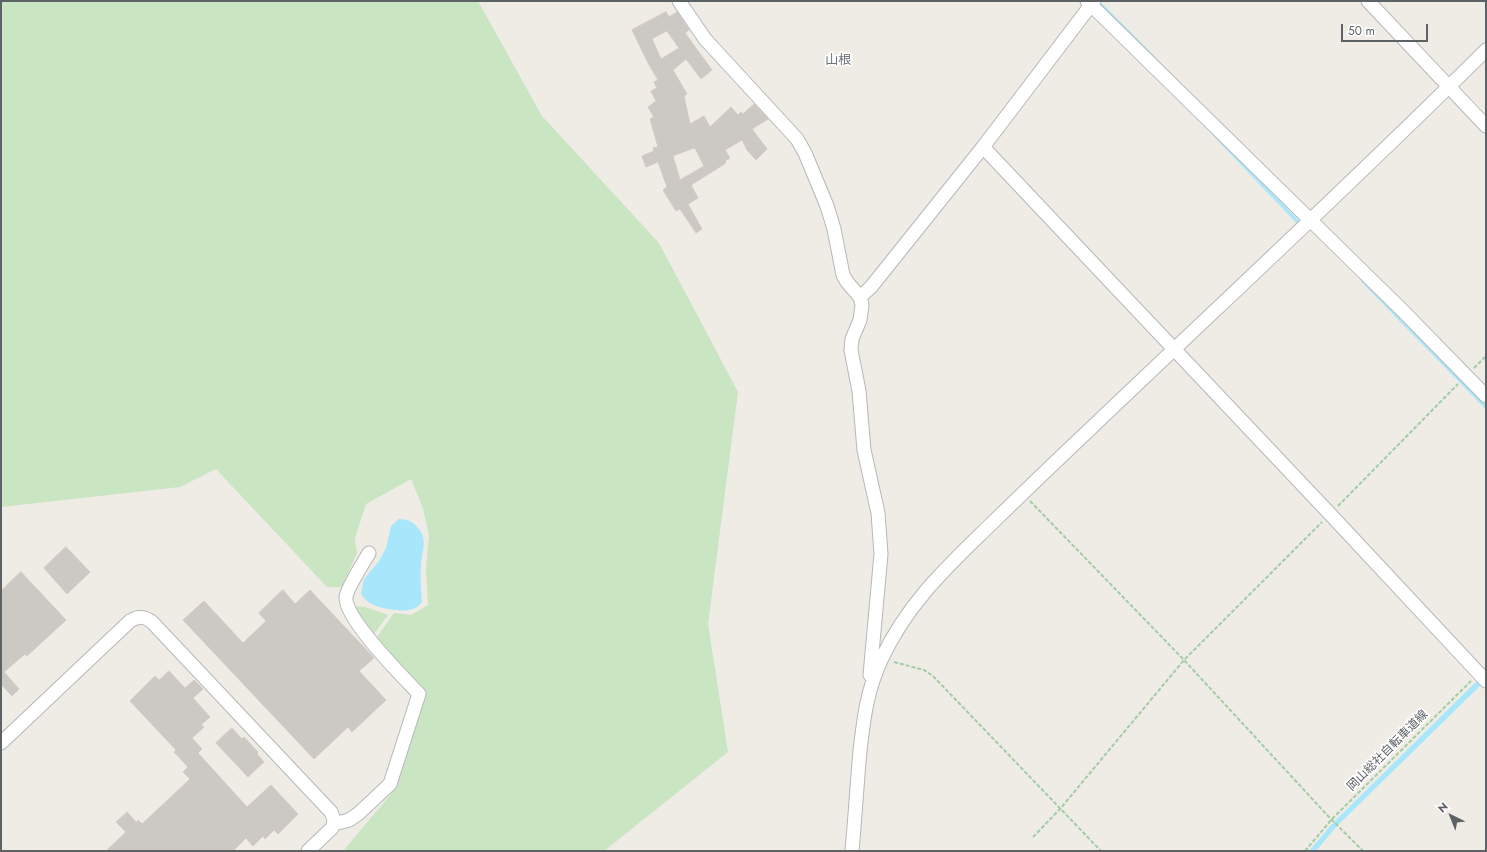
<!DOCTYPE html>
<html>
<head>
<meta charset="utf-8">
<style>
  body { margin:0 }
  #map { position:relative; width:1487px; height:852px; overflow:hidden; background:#efebe5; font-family:Jost,sans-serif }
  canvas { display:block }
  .frame { position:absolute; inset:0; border:2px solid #5d6265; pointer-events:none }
  .north { position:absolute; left:1431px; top:796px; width:40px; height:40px; -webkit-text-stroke:3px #fff; paint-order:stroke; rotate:317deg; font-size:11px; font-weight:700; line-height:16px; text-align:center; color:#5d6265 }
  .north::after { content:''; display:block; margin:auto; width:14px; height:18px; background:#5d6265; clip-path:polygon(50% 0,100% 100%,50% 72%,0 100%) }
  .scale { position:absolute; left:1341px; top:24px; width:87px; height:18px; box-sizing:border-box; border:2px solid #5d6265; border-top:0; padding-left:5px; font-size:12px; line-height:14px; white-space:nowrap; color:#5d6265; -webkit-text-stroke:3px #fff; paint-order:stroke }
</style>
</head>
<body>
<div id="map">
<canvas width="1487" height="852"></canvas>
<div class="frame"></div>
<div class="north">N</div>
<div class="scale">50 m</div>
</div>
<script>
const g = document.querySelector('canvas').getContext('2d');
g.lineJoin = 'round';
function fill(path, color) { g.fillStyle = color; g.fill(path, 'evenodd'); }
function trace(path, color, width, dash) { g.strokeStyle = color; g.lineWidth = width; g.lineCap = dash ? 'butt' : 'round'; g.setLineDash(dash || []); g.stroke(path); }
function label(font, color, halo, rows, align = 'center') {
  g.font = font + ' Jost,"Noto Sans JP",sans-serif'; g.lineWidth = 3.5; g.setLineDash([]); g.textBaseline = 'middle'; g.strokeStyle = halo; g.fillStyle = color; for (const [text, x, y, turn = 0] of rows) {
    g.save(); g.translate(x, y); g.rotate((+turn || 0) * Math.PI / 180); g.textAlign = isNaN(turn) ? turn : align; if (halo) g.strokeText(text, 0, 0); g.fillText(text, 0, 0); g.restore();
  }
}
fill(new Path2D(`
  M1 1H478L542 116 659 243 738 392 708 624 728 752 604 851H343L397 787 424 693 377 637 394 613 411 615 428 605 426 569 429 535 423 508 411 479 366 504 355 538 357 553 342 587H327L216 469 180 487 1 507Z
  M353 606 365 607 388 615 374 634Z`), '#c9e5c2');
fill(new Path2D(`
  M399 519C409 520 411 520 418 528 429 540 421 553 421 567 420 578 421 590 422 602 419 606 415 609 409 610 400 612 374 608 367 601 365 599 363 596 361 594L364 579 379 561 386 548 391 526Z
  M1486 672V680L1336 827 1316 851H1309L1332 824Z`), '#a8e7fb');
trace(new Path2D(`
  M1097 1 1154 58
  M1212 132 1298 222
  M1363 281 1486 407`), '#a8e7fb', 3.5);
const building = new Path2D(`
  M666 12 669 17 677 12 689 30 685 33 712 70 701 79 686 59 673 70 687 94 684 96 690 124 704 116 710 127 731 107 738 115 741 112 743 114 754 104 768 119 752 129 767 149 756 160 747 150 742 140 725 150 730 158 725 161 726 163 691 185 698 198 688 204 702 229 696 233 680 209 676 211 663 190 667 187 658 162 646 167 642 156 654 151 653 148 658 147 650 119 654 117 648 107 656 101 651 91 657 88 654 82 658 80 648 63 632 30ZM667 31 679 48 661 59 652 39ZM695 148 704 166 680 180 673 156Z
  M66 547 90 572 67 594 44 568Z
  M21 572 66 620 27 656 25 654 4 672 19 689 12 696 1 684V591Z
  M283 590 295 604 310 590 374 658 359 671 386 700 352 732 348 727 314 759 183 620 204 601 243 643 266 621 259 613Z
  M169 671 185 688 194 680 203 689 193 698 210 717 201 725 204 727 192 738 202 749 198 753 247 807 271 785 298 814 278 834 274 830 265 839 263 836 253 846 246 838 233 851H106L126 832 116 822 127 812 137 823 138 820 142 824 190 779 183 772 188 767 174 752 176 750 130 701 155 676 159 680Z
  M232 728 242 739 244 737 258 752 257 754 264 762 248 777 216 743Z`);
fill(building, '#ccc8c4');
trace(building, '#d3cbc3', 1);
const minor = new Path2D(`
  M679 1 705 39 797 139 805 153 827 206 834 229 843 275 847 282 860 297 862 305 860 320 852 339 851 350 859 391 864 450 878 513 881 554 870 675
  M1087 1 1402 310 1486 396
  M1368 1 1486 126
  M983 147 1330 514 1486 681
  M860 297 871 287 983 147 1094 1
  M1 743 130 621C139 616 144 616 152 622L331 812C334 818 335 822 332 828L308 851
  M334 824 349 820 358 814 390 784 419 694C403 677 344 618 346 597 347 588 364 562 369 553
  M852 851C855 818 857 784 860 751 864 716 867 690 882 658 908 603 945 569 988 527 1021 495 1054 463 1087 432 1220 305 1355 180 1486 50`);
trace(minor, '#b5b8bb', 15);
trace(new Path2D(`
  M1474 368 1486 356
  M1030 501 1184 660 1328 816 1363 851
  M1338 506 1458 384
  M894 662 924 670 933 676 1101 851
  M1033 837 1060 809 1184 660 1322 522
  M1305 851 1332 819 1471 681`), '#a0cda4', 2, [4, 2]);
trace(minor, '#fff', 13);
label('12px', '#5d6265', '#fff', [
  ["岡山総社自転車道線",1388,751,-45]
]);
label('13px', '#6e7477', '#fff', [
  ["山根",838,61]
]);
</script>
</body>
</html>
